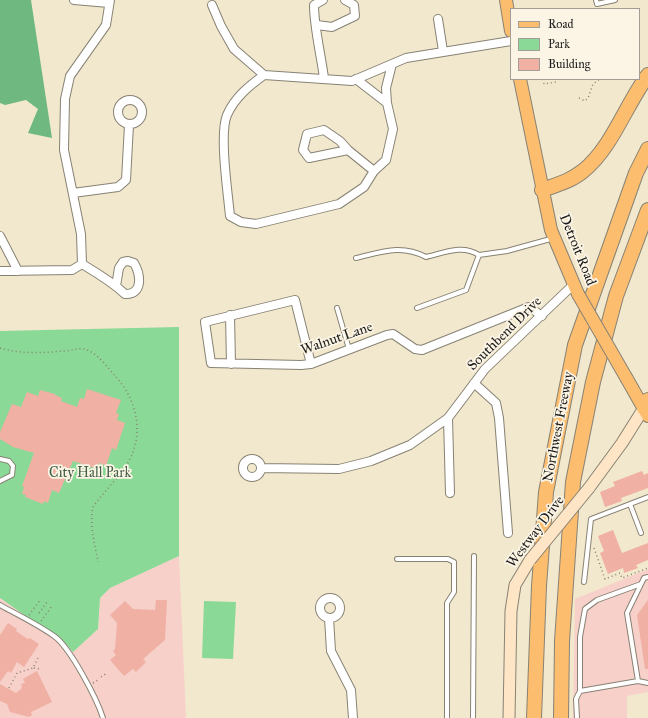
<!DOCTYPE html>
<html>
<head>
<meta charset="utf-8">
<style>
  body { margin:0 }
  #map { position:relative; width:648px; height:718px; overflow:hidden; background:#f2e8cd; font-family:"IM FELL Great Primer",serif }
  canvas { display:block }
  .legend { position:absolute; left:510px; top:8px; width:130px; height:72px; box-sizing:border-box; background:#fcf5e5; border:1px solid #a29e95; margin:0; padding:5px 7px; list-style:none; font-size:12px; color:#1c1c1c }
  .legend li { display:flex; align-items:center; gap:8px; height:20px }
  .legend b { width:20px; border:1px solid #a29e95 }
</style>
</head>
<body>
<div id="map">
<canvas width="648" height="718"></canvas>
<ul class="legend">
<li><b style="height:5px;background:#fcbd6f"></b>Road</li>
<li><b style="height:11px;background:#8ad997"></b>Park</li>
<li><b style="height:11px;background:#f0b0a4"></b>Building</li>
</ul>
</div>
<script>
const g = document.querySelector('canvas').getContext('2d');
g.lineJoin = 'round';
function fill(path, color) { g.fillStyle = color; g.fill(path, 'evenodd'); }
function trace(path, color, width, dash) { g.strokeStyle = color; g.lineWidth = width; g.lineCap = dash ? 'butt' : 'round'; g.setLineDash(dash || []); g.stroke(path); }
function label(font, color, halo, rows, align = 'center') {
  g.font = font + ' "IM FELL Great Primer",serif'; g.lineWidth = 3.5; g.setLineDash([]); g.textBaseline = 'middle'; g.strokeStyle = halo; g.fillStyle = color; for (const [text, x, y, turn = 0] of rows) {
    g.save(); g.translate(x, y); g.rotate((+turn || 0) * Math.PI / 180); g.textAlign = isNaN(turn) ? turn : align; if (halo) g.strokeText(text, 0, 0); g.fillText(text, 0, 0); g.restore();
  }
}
fill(new Path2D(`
  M179 556 186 718H0V598L67 645 73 652 98 629 100 598 110 588Z
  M648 569V692L627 696V718H573L575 599Z`), '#f7d0ca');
fill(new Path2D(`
  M179 327V556L110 588 100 598 98 629 73 652 67 645 0 598V331Z
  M204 601 236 602 233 659 202 658Z`), '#8ad997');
fill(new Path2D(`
  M0 0H31L52 138 28 133 38 109 26 100 5 105 0 103Z`), '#6fb980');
fill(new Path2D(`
  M87 389 121 400 116 413 119 414 117 420 125 423 116 450 112 448 106 466 99 463 97 469 73 461 59 493 52 490 48 503 44 501 43 504 25 497 26 495 22 494 24 487 22 486 34 453 13 447 0 439V432L12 404 21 407 27 392 38 396 40 390 55 394V395L62 398 61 401 77 407 80 398 84 399Z
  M642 471 644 475 648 473V488L621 498 622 501 605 507 600 492 615 486 613 482Z
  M613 530 622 553 648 543V560L636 565 638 568 624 573 623 568 608 574 600 553 604 551 598 536Z
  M156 600H167L165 640 143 659 146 662 136 672 133 669 124 676 110 660 116 655 113 651 115 649 117 623 110 615 125 601 133 609 155 610Z
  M648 600V669H645L637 615Z
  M8 623 17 629 16 631 23 636 28 639 30 638 39 644 24 667 17 662 11 673 8 671 0 682V635Z
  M37 671 52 702 31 712 32 715 29 717 10 712 7 704 0 701V684L16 693 22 688 21 684 25 683 23 679Z`), '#f0b0a4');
const lane = new Path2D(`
  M596 0 597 4 615 0
  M356 258C382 252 401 244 426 257 444 253 462 244 479 255L507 251 554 238
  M337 308 349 349
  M417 308 466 290 479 255
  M0 459 9 461 13 466 12 475 0 481
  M630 504 641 533
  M397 559H448L454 562V592L447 603V718
  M648 577 644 578 627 613 638 681 648 683
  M584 582 591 519 648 497
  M0 605C18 615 37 624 54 636 70 647 97 699 103 718
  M580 691V637L585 609 597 600 641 584
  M473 718 474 556
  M577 718 576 699 580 691 638 681`);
const street = new Path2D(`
  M74 0 109 3
  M323 0 314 5C314 27 321 55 324 78
  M212 5 221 26 234 49 264 75 352 81 406 58 511 41
  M438 19 443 51
  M317 25 332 27 355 16 354 5 345 0
  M264 75C249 86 235 97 227 115 219 134 228 194 230 216L241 222 256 224 339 204 364 187 374 171 386 160 393 129 387 103 356 79
  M118 112a12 12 0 1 1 24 0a12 12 0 1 1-24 0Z
  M387 103 386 88 392 64
  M348 150 340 141 324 130 307 134 303 150 309 158 348 150 374 171
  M73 193 118 187 126 180 129 125
  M0 236 18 271
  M82 264 81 234 64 150 65 99 70 76 106 25 110 0
  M82 264C97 273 111 281 125 294 143 295 141 275 134 263L128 261 123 262 119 268 116 286
  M0 271 72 270 82 264
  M230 315 231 364
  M311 364 295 300 205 322 211 363 301 365 311 364 387 335 393 334 415 349 422 350 529 307 542 316
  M474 383 496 403 499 418 508 533
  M448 418 450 493
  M243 468a9 9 0 1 1 18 0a9 9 0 1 1-18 0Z
  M261 468 339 469 371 461 410 445 448 418 485 369 573 285
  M320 608a10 10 0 1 1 20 0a10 10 0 1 1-20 0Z
  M329 618 331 651 351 690 353 718`);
const secondary = new Path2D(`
  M589 488 622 443 644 408
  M509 718 511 611 515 585 530 560`);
const primary = new Path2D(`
  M506 0 511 31
  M520 79 551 230 578 294
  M627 379 648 416`);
const highway = new Path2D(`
  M542 190C556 185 571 181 583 171 612 148 626 104 648 75
  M644 408 648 400
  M534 718 539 586 546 492 575 345 636 173 648 149
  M561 718 562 641 573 482 593 382 616 296 648 210`);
trace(lane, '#878274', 6);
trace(street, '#878274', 10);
trace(secondary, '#878274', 13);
trace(primary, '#878274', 14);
trace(highway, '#878274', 16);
trace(new Path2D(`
  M543 79 544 84 556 82
  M579 98 585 101 588 98 593 84 600 79
  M0 348C20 354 43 353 63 351 71 351 77 348 84 349 97 352 108 368 116 377 137 400 144 433 129 461 119 478 104 491 93 507 89 525 95 544 98 562
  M594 548 605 579 620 573 622 578 648 568
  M39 613 47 602
  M29 615 41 599
  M41 621 52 606
  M38 658 33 668 41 669
  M101 677 107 673
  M93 683 98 680
  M9 688 17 673 33 668`), '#878274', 1.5, [1, 3]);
trace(lane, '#fff', 4);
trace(street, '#fff', 8);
trace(secondary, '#fee5c5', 11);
trace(primary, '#fcbd6f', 12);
trace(highway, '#fcbd6f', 14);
const secondaryBridge = new Path2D(`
  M530 560 589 488`);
const primaryBridge = new Path2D(`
  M578 294 627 379`);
trace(secondaryBridge, '#878274', 13, []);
trace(primaryBridge, '#878274', 14, []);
trace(secondaryBridge, '#fee5c5', 11);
trace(primaryBridge, '#fcbd6f', 12);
label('14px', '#1c1c1c', '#fcf5e5', [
  ["Detroit Road",577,250,68],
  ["Southbend Drive",505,334,-45],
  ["Walnut Lane",337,339,-19],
  ["Northwest Freeway",559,427,-79],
  ["Westway Drive",536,532,-53]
]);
label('14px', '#425e47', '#fcf5e5', [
  ["City Hall Park",90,474]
]);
</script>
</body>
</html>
